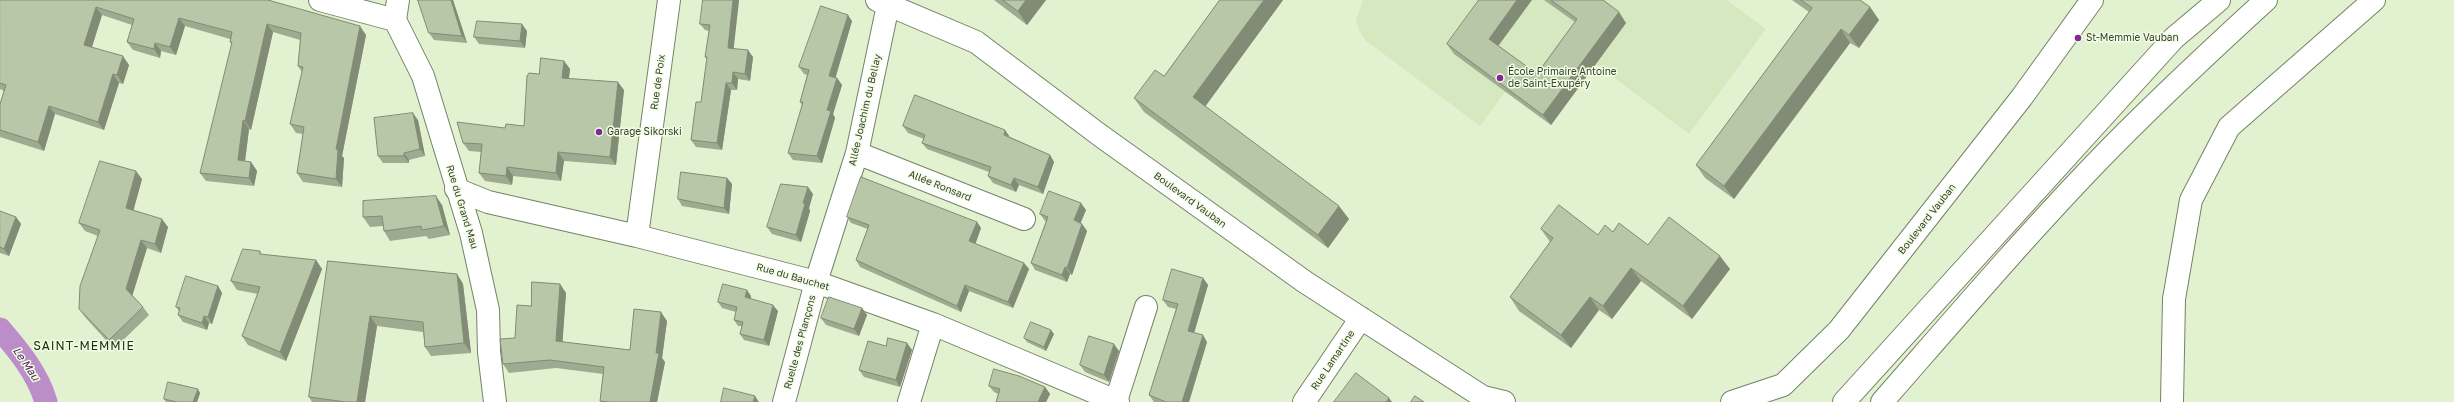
<!DOCTYPE html>
<html>
<head>
<meta charset="utf-8">
<style>
  body { margin:0 }
  canvas { display:block; background:#e2f2d0 }
</style>
</head>
<body>
<canvas width="2454" height="402"></canvas>
<script>
const g = document.querySelector('canvas').getContext('2d');
g.lineJoin = 'round';
function fill(path, color) { g.fillStyle = color; g.fill(path, 'evenodd'); }
function trace(path, color, width, dash) { g.strokeStyle = color; g.lineWidth = width; g.lineCap = dash ? 'butt' : 'round'; g.setLineDash(dash || []); g.stroke(path); }
function label(font, color, halo, rows, align = 'center') {
  g.font = font + ' "Golos Text",sans-serif'; g.lineWidth = 3; g.setLineDash([]); g.textBaseline = 'middle'; g.strokeStyle = halo; g.fillStyle = color; for (const [text, x, y, turn = 0] of rows) {
    g.save(); g.translate(x, y); g.rotate((+turn || 0) * Math.PI / 180); g.textAlign = isNaN(turn) ? turn : align; if (halo) g.strokeText(text, 0, 0); g.fillText(text, 0, 0); g.restore();
  }
}
fill(new Path2D(`
  M1363 0H1727L1766 29 1689 134 1596 64 1551 125 1505 92 1480 126 1365 40 1359 30 1356 20Z`), '#d5e8bf');
trace(new Path2D(`
  M0 329C19 351 38 374 46 402`), '#bb8dc9', 23);
const minor = new Path2D(`
  M320 0 395 20
  M877 0 976 42 1101 136 1305 282 1483 397 1504 402
  M395 20 423 76 471 233 488 310 489 352 495 402
  M395 20 398 0
  M857 153 1024 219
  M456 189 488 202 637 236 816 282 933 324 1118 402
  M637 236 669 0
  M1116 401 1146 307
  M784 402 816 282 857 153 888 5
  M909 402 933 324
  M1304 402 1361 318
  M1732 402 1783 385 1839 330 2022 97 2092 0
  M2172 402 2174 299 2191 200 2229 127 2374 0`);
const major = new Path2D(`
  M1844 402 2174 38 2219 0
  M1882 402C1952 322 2022 240 2096 163 2150 107 2208 53 2266 0`);
trace(minor, '#758365', 24);
trace(major, '#758365', 24);
trace(minor, '#fff', 22);
trace(major, '#fff', 22);
fill(new Path2D(`
  M0 0H268L366 35 342 156 344 158 342 187 303 182 297 173 303 134 296 133 290 124 302 72 298 66 300 40 273 32 251 130 249 129 245 161 251 162 257 171 254 186 206 181 200 173 232 45 230 42V39L185 26 176 55 161 51 160 58 133 50 127 42 132 25 102 15 92 47 129 65 123 84 119 83 104 130 55 114 44 151 0 137V104L4 91 0 89Z
  M418 0H453L467 43 434 40 429 33Z
  M739 0 733 48 753 57 750 81 738 79 737 90H731L722 150 696 147 691 140 701 102 707 59 705 57 709 31 705 30 700 24Z
  M994 0H1046L1027 25Z
  M1220 0H1283L1205 106 1349 219 1328 248 1144 112 1134 98 1164 76Z
  M1544 0H1603L1626 23 1551 125 1454 54 1447 44 1499 46 1537 74 1575 22Z
  M1792 0H1860L1870 7 1879 20 1859 48 1850 43 1734 199 1705 178 1696 165 1809 12Z
  M852 21 835 78H837L842 85 833 114 835 118 822 163 793 160 788 153 802 105 800 102 807 75 804 74 799 67Z
  M527 31 525 48 479 44 474 37Z
  M564 61 570 69 569 78 624 90 616 165 564 161 561 181 513 176 512 185 485 181 479 173 481 152 469 151 463 143 505 128 524 126 539 74Z
  M418 120 425 156 409 160V163H383L378 156Z
  M903 126 1010 137 1050 155 1054 162 1043 194 1019 185 1016 192 993 183 988 176 989 172 927 149 922 143 924 139 908 133Z
  M727 178 732 184 729 214 682 206 678 199Z
  M142 179 133 210 168 227 161 253 147 248 132 295 143 307 149 315 114 349 85 317 79 309 98 236 85 231 79 223Z
  M813 194 809 208 810 211 801 242 772 234 767 227Z
  M442 205 450 235 429 239 426 236 390 241 384 231 383 226 370 227 363 217Z
  M1086 210 1080 223 1082 224 1087 231 1072 275 1070 274 1067 282 1035 270 1031 263 1046 221H1045L1040 214Z
  M0 211 16 217 21 224 9 256 0 253Z
  M847 217 977 222 981 228 975 244 1024 263 1029 269 1013 308 969 291 961 312 860 267 856 260 868 229 851 223Z
  M1541 229 1598 235 1648 245 1730 269 1692 319 1641 281 1612 319 1599 310 1571 348 1519 311 1510 297 1550 242Z
  M260 251 262 255 316 260 322 269 286 361 248 345 242 336 258 294 237 290 231 281Z
  M328 261 457 274 463 284 471 353 431 356 425 347 423 332 377 326 365 402H312L309 397Z
  M1203 278 1208 285 1194 333 1207 342 1189 402H1154L1149 395 1176 309 1168 307 1163 300Z
  M560 284 566 293 562 342 630 350 667 321 662 358 665 362 657 402H601L600 401 603 374 556 368 509 373 503 364 531 306Z
  M218 286 222 293 212 324 209 323 207 330 183 322 178 315 179 311 176 307Z
  M751 296V299L778 311 769 346 744 340 740 334 742 326H738L734 320 736 312 722 308 718 302Z
  M862 308 867 315 859 336 826 325 821 318Z
  M1054 334 1046 351 1027 342 1024 338Z
  M907 343 912 350 900 387 864 377 859 370 886 346Z
  M1119 351 1109 382 1085 372 1080 365Z
  M989 386 1045 387 1050 394 1046 402H996L998 394 994 392Z
  M200 393 197 402H166L164 399Z`), '#9eab90');
fill(new Path2D(`
  M451 0H453L467 43 462 36Z
  M733 0H739L733 55 728 48Z
  M1026 0H1046L1027 25 1018 11Z
  M1264 0H1283L1202 111 1193 97Z
  M1517 0H1532L1496 49 1489 39Z
  M96 7 102 15 90 53 84 45Z
  M1870 7 1879 20 1859 48 1849 35Z
  M1619 12 1626 23 1551 125 1543 115Z
  M848 15 852 21 834 83 829 76Z
  M179 18 185 26 176 55 170 47Z
  M267 24 273 32 251 130 245 121Z
  M522 24 527 31 525 48 520 41Z
  M360 26 366 35 342 156 344 158 342 187 336 179V149Z
  M1841 29 1850 43 1734 199 1724 186Z
  M155 43 161 51 160 58 154 49Z
  M748 50 753 57 750 81 745 74Z
  M123 56 129 65 123 84 117 75Z
  M564 61 570 69 568 86 562 78Z
  M733 72 738 79 737 90 732 83Z
  M113 74 119 83 104 130 98 122Z
  M837 78 842 85 833 114 835 118 822 163 817 156 827 110Z
  M618 82 624 90 616 165 610 157Z
  M726 83 731 90 722 150 717 143Z
  M49 106 55 114 44 151 38 142Z
  M413 113 418 120 425 156 420 149Z
  M243 120 249 129 244 169 238 160Z
  M1005 130 1010 137 1004 135Z
  M558 152 564 161 561 181 556 173Z
  M404 153 409 160V163L404 156Z
  M1050 155 1054 162 1043 194 1038 187Z
  M251 162 257 171 254 186 249 178Z
  M507 167 513 176 512 185 506 176Z
  M136 171 142 179 132 216 126 208Z
  M727 178 732 184 729 214 724 208Z
  M1014 178 1019 185 1016 192 1011 185Z
  M808 187 813 194 809 208 810 211 801 242 796 235 803 203Z
  M436 196 442 205 450 235 444 226Z
  M1081 203 1086 210 1079 227 1074 220Z
  M1339 206 1349 219 1328 248 1318 235Z
  M16 217 21 224 9 256 4 249Z
  M162 219 168 227 161 253 155 244Z
  M977 222 981 228 974 248 969 241Z
  M1082 224 1087 231 1072 275 1067 268Z
  M141 240 147 248 132 297 126 289Z
  M1720 256 1730 269 1692 319 1683 306Z
  M316 260 322 269 286 361 280 352Z
  M1024 263 1029 269 1013 308 1008 302Z
  M1065 267 1070 274 1067 282 1062 275Z
  M1631 268 1641 281 1612 319 1603 306Z
  M457 274 463 284 471 353 464 343Z
  M1203 278 1208 285 1193 337 1188 331Z
  M560 284 566 293 562 350 556 341Z
  M965 285 969 291 961 312 957 306Z
  M218 286 222 293 212 324 208 317Z
  M747 290 751 296 750 303 745 297Z
  M1590 297 1599 310 1571 348 1561 335Z
  M773 305 778 311 769 346 764 340Z
  M862 308 867 315 859 336 854 329Z
  M661 312 667 321 662 358 665 362 657 402H650Z
  M204 316 209 323 207 330 202 323Z
  M370 316 377 326 365 402H357Z
  M1051 330 1054 334 1046 351 1044 347Z
  M1203 335 1207 342 1189 402H1182Z
  M907 343 912 350 900 387 896 380Z
  M1114 344 1119 351 1109 382 1104 375Z
  M1045 387 1050 394 1046 402H1038Z
  M198 389 200 393 197 402H193Z
  M755 396 759 402H753Z
  M1389 398 1392 402H1386Z`), '#818b75');
const building = new Path2D(`
  M0 0H268L360 26 336 149 338 150 336 179 297 173 304 127 290 124 303 67 298 66 301 33 267 24 245 121 243 120 238 160 251 162 249 178 200 173 232 42H230L232 32 179 18 170 47 155 43 154 49 127 42 134 19 96 7 84 45 123 56 117 75 113 74 98 122 49 106 38 142 0 130V104L6 85 0 83Z
  M418 0H451L462 36 429 33Z
  M703 0H733L728 48 748 50 745 74 733 72 732 83H726L717 143 691 140 696 102H701L707 57H705L710 25 700 24Z
  M1003 0H1026L1018 11Z
  M1220 0H1264L1193 97 1339 206 1318 235 1134 98 1155 70 1164 76Z
  M1479 0H1517L1489 39 1537 74 1577 19 1551 0H1603L1619 12 1543 115 1447 44Z
  M1801 0H1860L1870 7 1849 35 1841 29 1724 186 1696 165 1812 8Z
  M821 6 848 15 829 76 837 78 827 110 831 111 817 156 788 153 803 102H800L809 70 799 67Z
  M477 21 522 24 520 41 474 37Z
  M541 58 564 61 562 78 618 82 610 157 558 152 556 173 507 167 506 176 479 173 482 144 463 143 457 122 505 128 506 124 524 126 527 76 529 73 539 74Z
  M915 95 1005 130 1004 135 1050 155 1038 187 1014 178 1011 185 988 176 991 167 922 143 925 135 903 126Z
  M413 113 420 149 404 153V156H378L374 118Z
  M100 161 136 171 126 208 162 219 155 244 141 240 126 289 143 307 109 340 79 309 80 286 100 230 79 223Z
  M681 172 727 178 724 208 678 199Z
  M861 177 977 222 969 241 1024 263 1008 302 965 285 957 306 856 260 869 225 847 217Z
  M781 184 808 187 803 203 805 204 796 235 767 227Z
  M1049 191 1081 203 1074 220 1082 224 1067 268 1065 267 1062 275 1031 263 1048 217 1040 214Z
  M436 196 444 226 422 230 421 226 384 231 382 216 363 217V201Z
  M1559 205 1598 235 1605 225 1613 232 1619 223 1648 245 1669 217 1720 256 1683 306 1631 268 1603 306 1590 297 1561 335 1510 297 1553 238 1541 229Z
  M0 211 16 217 4 249 0 247Z
  M243 249 260 251V254L316 260 280 352 242 336 260 287 231 281Z
  M328 261 457 274 464 343 425 347 423 322 370 316 357 402H346L309 397Z
  M1172 269 1203 278 1188 331 1203 335 1182 402H1166L1149 395 1178 304 1163 300Z
  M186 276 218 286 208 317 204 316 202 323 178 315 180 308 176 307Z
  M532 282 560 284 556 341 630 350 634 309 661 312 656 353H659L650 402H609L600 401 604 367 550 360 503 364 500 339 515 338 517 305 531 306Z
  M723 284 747 290 745 297 773 305 764 340 740 334 743 322 734 320 737 307 718 302Z
  M829 297 862 308 854 329 821 318Z
  M1031 322 1051 330 1044 347 1024 338Z
  M1089 336 1114 344 1104 375 1080 365Z
  M888 338 907 343 896 380 859 370 868 341 886 346Z
  M994 369 1019 376 1045 387 1038 402H996L1000 389 989 386Z
  M1356 373 1389 398 1386 402H1334Z
  M168 382 198 389 193 402H177L164 399Z
  M724 388 755 396 753 402H721Z
  M1415 396 1424 402H1411Z`);
fill(building, '#b8c7a7');
trace(building, '#818b75', 1);
for (const [x, y, r, color] of [
  [2078,38,4,"#7f2896"],
  [1500,78,4,"#7f2896"],
  [599,132,4,"#7f2896"]
]) { const dot = new Path2D(); dot.arc(x, y, r, 0, 2 * Math.PI); g.fillStyle = color; g.fill(dot); trace(dot, '#f1fee3', 1.5); }
label('10px', '#393f32', '#f1fee3', [
  ["St-Memmie Vauban",2086,38],
  ["École Primaire Antoine",1508,72],
  ["de Saint-Exupéry",1508,84],
  ["Garage Sikorski",607,132]
], 'left');
label('10px', '#393f32', '#f1fee3', [
  ["Rue de Poix",658,82,-82],
  ["Allée Joachim du Bellay",865,110,-77],
  ["Allée Ronsard",940,186,22],
  ["Boulevard Vauban",1190,200,36],
  ["Rue du Grand Mau",462,207,73],
  ["Boulevard Vauban",1927,219,-52],
  ["Rue du Bauchet",793,277,16],
  ["Ruelle des Plançons",800,342,-75],
  ["Rue Lamartine",1333,360,-56]
]);
label('italic 11px', '#531962', '#f1fee3', [
  ["Le Mau",26,364,56]
]);
g.letterSpacing = '1px';
label('12px', '#232f14', '#f1fee3', [
  ["SAINT-MEMMIE",84,346]
]);
g.letterSpacing = '0px';
</script>
</body>
</html>
